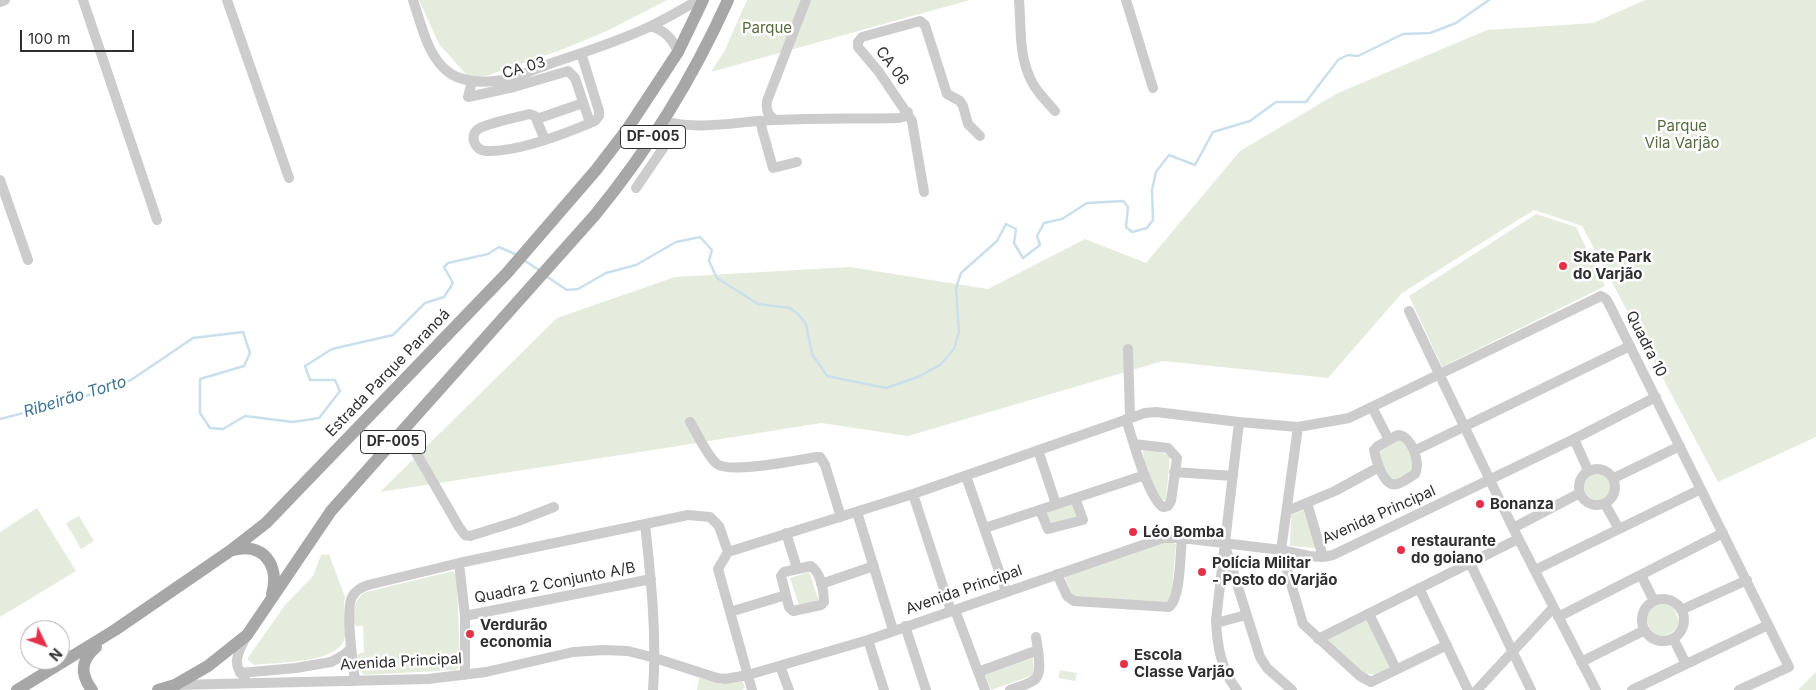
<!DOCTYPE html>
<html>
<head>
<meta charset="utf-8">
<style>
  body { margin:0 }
  #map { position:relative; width:1816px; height:690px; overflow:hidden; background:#fff; font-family:Inter,sans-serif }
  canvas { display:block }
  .north { position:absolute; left:20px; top:620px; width:50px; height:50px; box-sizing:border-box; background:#fff; border:1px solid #acacac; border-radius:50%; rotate:132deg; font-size:14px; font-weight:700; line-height:20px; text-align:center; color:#2f2f2f }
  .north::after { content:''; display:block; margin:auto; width:18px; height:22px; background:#e53147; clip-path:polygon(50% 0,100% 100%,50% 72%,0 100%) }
  .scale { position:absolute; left:20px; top:30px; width:114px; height:22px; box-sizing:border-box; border:2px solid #2f2f2f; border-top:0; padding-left:6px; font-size:15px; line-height:18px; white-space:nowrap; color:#2f2f2f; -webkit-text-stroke:4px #fff; paint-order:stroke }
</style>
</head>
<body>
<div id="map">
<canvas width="1816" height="690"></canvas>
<div class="north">N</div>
<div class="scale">100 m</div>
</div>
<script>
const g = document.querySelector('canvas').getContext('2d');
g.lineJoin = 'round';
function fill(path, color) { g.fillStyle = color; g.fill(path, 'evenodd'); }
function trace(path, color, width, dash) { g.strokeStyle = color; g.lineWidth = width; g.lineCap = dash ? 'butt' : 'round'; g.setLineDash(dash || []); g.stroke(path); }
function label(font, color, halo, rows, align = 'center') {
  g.font = font + ' Inter,sans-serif'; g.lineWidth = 5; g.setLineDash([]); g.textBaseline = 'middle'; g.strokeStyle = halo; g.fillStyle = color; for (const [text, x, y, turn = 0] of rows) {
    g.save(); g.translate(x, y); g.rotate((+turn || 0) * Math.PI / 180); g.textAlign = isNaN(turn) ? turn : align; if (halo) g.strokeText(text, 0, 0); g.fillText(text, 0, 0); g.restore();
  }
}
fill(new Path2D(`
  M419 0H667L607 31 561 50 472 81 439 44Z
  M747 0H970L711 72 725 50Z
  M1645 0H1816V437L1718 482 1582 226 1534 210 1402 293 1328 378 1163 361 908 436 821 423 653 450 380 492 557 318 675 277 850 267 988 289 1085 239 1146 263 1240 151 1338 93 1487 30 1593 23Z
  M1536 214 1576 227 1605 286 1442 367 1409 296Z
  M1403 438 1419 470 1393 483 1376 451Z
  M1143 448 1170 455 1166 500H1157L1144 461Z
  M1584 486a14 14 0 1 1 28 0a14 14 0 1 1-28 0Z
  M1073 504 1078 519 1050 528 1045 513Z
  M37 508 76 571 0 617V532Z
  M1304 510 1316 548 1290 546 1291 515Z
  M79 516 94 541 81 549 66 523Z
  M1169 542 1176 544 1171 602 1074 597 1070 591 1065 577 1161 543Z
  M329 554 345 597C342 610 347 623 345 636 342 664 276 662 254 665L247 659 285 605 313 576 321 555Z
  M453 571 457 576 460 665 456 670 364 675 361 672 357 657 358 654 364 652 363 626H356L354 623C354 610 353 599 366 592Z
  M809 572 819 601 800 608 790 578Z
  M1664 602 1672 604 1680 623 1678 628 1663 638 1652 633 1646 619 1648 610Z
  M1368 620 1390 667 1377 675 1363 673 1327 639Z
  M1033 655 1034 675 991 690 984 673Z
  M1060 670 1077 673 1075 681 1058 678Z
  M1816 672V690H1797H1798Z
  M699 678 722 684 742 680 745 688 741 690H697Z`), '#e6ecdd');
trace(new Path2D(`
  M524 260 540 271
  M546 276 567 290 578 289 606 273 636 265 676 242 700 237 712 250 709 261 717 278 758 304 790 308 799 315 806 324 812 354 827 376 886 388 918 377 940 365 954 349 959 332 956 288 961 273 997 241 1006 224 1016 229 1014 243 1023 258 1040 245 1037 236 1044 223 1062 219 1087 203 1123 201 1128 207 1126 227 1132 232 1147 228 1153 220 1152 190 1156 172 1169 155 1195 165 1213 132 1250 121 1276 102H1306L1338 60 1348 55 1358 56 1403 34 1430 33 1456 23 1489 0
  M0 419 77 399 131 380 193 338 243 332 250 353 244 366 200 379V413L210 428 223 429 245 416 293 422 319 418 340 391 335 380H310L305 366 332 349 393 335 425 303 444 297 453 283 444 267 448 263 488 254 499 247 517 255`), '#c9e0ec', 2.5);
trace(new Path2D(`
  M83 0 157 220
  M227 0 289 178
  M413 0C421 23 427 55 447 71 459 81 479 83 494 81 514 79 533 70 552 63 585 52 620 41 651 26 667 18 683 9 698 0
  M1019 0C1021 23 1019 51 1028 73 1033 88 1045 100 1055 111
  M1126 0 1153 88
  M0 2 5 0
  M651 26C665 31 672 38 678 52
  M472 81 468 97 514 87 568 71 575 78 590 123
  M537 119 583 103
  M775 120C767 114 766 110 767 101L806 0
  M664 121C700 131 739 121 775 120 816 118 858 119 899 118L903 117 908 112
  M761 121 762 129 773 168 797 162
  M545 140 535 116 529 114C515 118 492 122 480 128 468 134 474 151 487 151 518 152 567 133 595 121L599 116V111L581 53
  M0 180 28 260
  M636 188 679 125
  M924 192 912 121 879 72 858 47V42L862 37 920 21 925 25 947 94 960 101 963 106 968 124 980 136
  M1409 311 1513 528 1596 690
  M1128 349 1130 417
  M1372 407 1389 440
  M1126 419C1132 437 1148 498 1163 507L1168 506 1171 501 1177 458 1168 448 1134 444
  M690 422C697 433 707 456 717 464 731 474 797 460 817 457H820L825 465 841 517
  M1298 427 1281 550 1303 624 1360 676 1371 682
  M403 430 459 527 465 535 470 536 518 521 554 507
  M1398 435C1412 436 1421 463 1415 474 1410 477 1403 483 1397 484 1384 488 1376 460 1374 450L1378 446Z
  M1574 439 1588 470
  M1038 450 1056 504
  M1414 451 1630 346
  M1579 487a18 18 0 1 1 36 0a18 18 0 1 1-36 0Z
  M1174 472 1233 476
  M966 476 1006 591
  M1614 478 1680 446
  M913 494 951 611
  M1307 503 1323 557
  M1605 504 1619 529
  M1040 510 1048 529 1083 520 1075 498
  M1287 511 1335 491 1379 467
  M857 512 893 630
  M645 524C651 579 657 635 653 690
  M985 528 1145 475
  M1513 528 1580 493
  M786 533 797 568
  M1226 549 1260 657 1267 668 1292 690
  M459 563 465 616V675
  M1470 563 1531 690
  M811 566C821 573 824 591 824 602L821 605 793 611 789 607 781 576 784 572Z
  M1535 570 1701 489
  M1057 574 1067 596 1074 601 1169 607C1181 598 1180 553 1182 538
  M1641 575 1654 601
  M821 584 874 566
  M1419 588 1468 690
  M1642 620a21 21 0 1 1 42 0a21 21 0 1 1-42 0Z
  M955 610 985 690
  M1681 610 1747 580
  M730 612 786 595
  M1369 614 1396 669
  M465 616 651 579
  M1558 617 1723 533
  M1216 623 1246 615
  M905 626 926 690
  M1673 638 1686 664
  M245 639C238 652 231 666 245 677
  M1318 639 1518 539
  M868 640 884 690
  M1581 662 1645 630
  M780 666 789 690
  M978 672 1038 650 1036 637
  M240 673 296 668 331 662 344 655 351 648
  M355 681C353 664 345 610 352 597 355 591 362 587 368 585L459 563 688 515 710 517 719 526 728 552
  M1371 682 1447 645
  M176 685 428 679 486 672 573 652 604 650 628 651 655 658 717 678 725 679 748 675 868 640 1163 538H1182L1281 550 1309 556 1323 557 1333 555 1574 439 1656 397
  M752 690 718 569 728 552 913 494 1145 413 1156 412 1239 422 1298 427 1349 418 1601 296 1606 299 1609 304 1789 667 1739 690
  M1010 690C1038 680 1042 682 1038 650
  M1237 690C1221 670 1217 645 1216 620L1239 422
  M1477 690 1553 608
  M1632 690 1768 625`), '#ccc', 10);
trace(new Path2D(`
  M233 550C263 542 280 565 272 594
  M17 690 115 630 230 551 266 523 507 273 596 170 626 131 678 52 703 0
  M92 690C80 674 80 661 96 647
  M158 690 175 685 208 666 247 635 331 511 595 215C649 149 693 78 728 0`), '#a7a7a7', 12);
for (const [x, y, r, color] of [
  [1563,266,5,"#e53147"],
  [1480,504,5,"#e53147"],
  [1133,532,5,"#e53147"],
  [1401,550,5,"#e53147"],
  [1202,572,5,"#e53147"],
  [470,634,5,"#e53147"],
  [1124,664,5,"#e53147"]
]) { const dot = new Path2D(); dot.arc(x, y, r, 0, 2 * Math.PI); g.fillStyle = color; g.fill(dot); trace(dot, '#fff', 2); }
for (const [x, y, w] of [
  [653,137,65],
  [393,442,65]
]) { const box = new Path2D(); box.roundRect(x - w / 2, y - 11.5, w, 23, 4); g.fillStyle = '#fff'; g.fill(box); trace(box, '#2f2f2f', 1); }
label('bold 14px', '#2f2f2f', null, [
  ["DF-005",653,137],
  ["DF-005",393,442]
]);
label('15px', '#546b3c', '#fff', [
  ["Parque",767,28],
  ["Parque",1682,126],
  ["Vila Varjão",1682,143]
]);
label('15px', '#2f2f2f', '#fff', [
  ["CA 06",892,66,53],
  ["CA 03",524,68,-16],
  ["Quadra 10",1646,344,63],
  ["Estrada Parque Paranoá",388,373,-46],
  ["Avenida Principal",1379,515,-24],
  ["Quadra 2 Conjunto A/B",555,583,-11],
  ["Avenida Principal",964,590,-19],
  ["Avenida Principal",401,662,-3]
]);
label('bold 15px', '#2f2f2f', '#fff', [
  ["Skate Park",1573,257],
  ["do Varjão",1573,274],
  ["Bonanza",1490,504],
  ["Léo Bomba",1143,532],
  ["restaurante",1411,541],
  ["do goiano",1411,558],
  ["Polícia Militar",1212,563],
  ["- Posto do Varjão",1212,580],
  ["Verdurão",480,625],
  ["economia",480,642],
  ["Escola",1134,655],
  ["Classe Varjão",1134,672]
], 'left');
label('italic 16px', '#3c7491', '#fff', [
  ["Ribeirão Torto",75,397,-17]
]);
</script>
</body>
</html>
